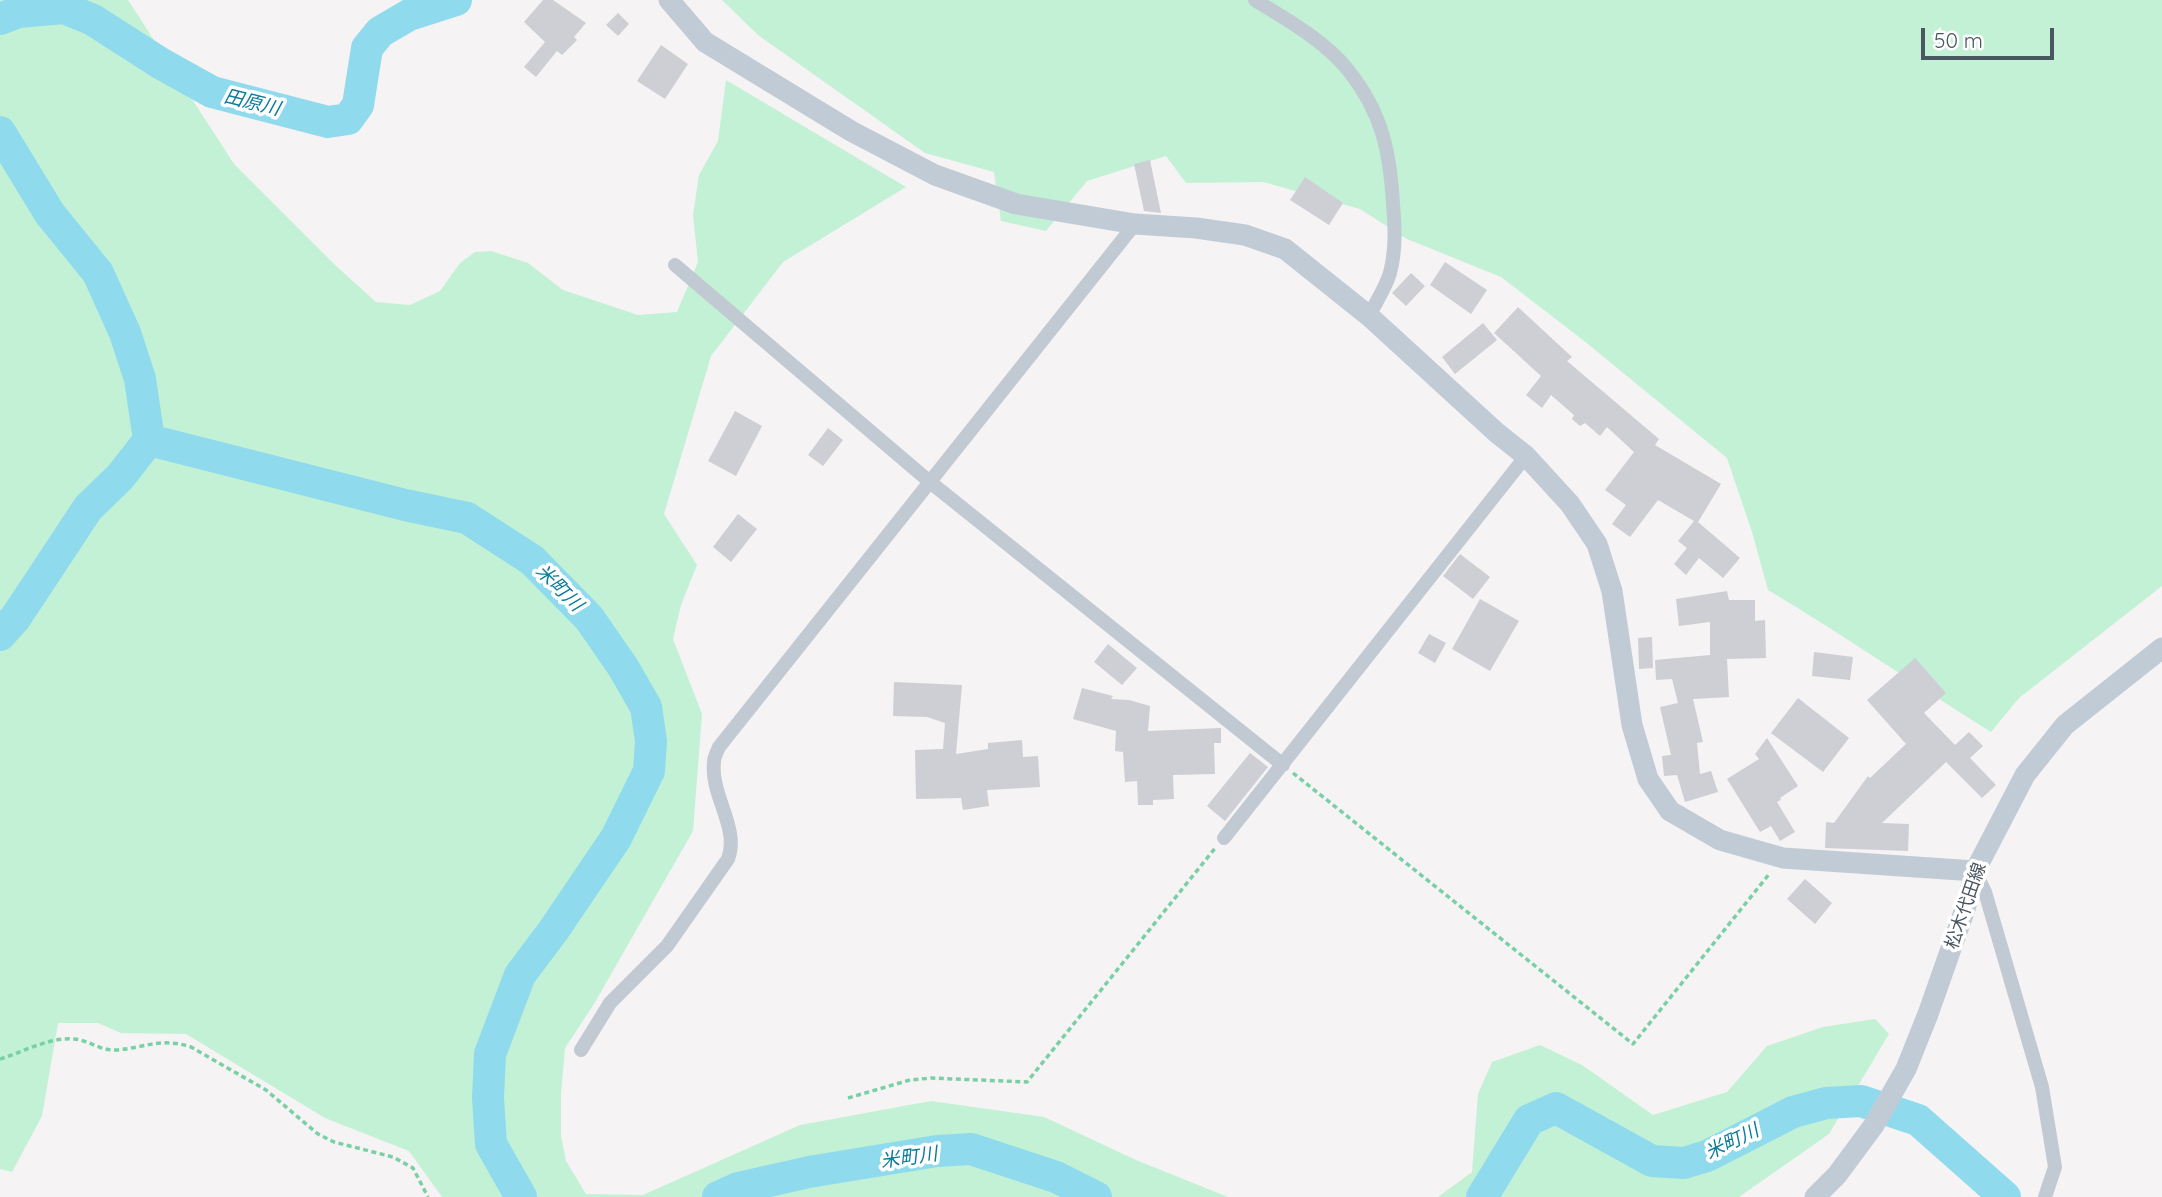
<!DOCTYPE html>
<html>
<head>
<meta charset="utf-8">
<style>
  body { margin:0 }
  #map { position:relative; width:2162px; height:1197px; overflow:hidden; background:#f5f3f3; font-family:Quicksand,sans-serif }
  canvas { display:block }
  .scale { position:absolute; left:1921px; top:28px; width:133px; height:32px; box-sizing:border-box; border:4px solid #4a5661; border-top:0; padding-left:9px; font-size:21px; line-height:24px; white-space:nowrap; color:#4a5661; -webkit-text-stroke:5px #fff; paint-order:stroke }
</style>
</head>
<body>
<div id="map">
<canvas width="2162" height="1197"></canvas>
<div class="scale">50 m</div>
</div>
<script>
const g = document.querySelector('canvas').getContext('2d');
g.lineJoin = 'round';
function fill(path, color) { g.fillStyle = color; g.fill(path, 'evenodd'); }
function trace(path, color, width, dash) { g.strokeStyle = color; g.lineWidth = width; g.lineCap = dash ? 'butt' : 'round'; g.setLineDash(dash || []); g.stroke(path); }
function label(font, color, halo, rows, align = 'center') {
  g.font = font + ' Quicksand,"Noto Sans JP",sans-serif'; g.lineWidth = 7; g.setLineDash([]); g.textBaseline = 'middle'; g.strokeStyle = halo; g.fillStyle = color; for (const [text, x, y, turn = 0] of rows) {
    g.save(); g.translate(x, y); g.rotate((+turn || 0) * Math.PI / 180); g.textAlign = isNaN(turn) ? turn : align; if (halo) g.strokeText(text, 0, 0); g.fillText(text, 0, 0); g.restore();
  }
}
fill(new Path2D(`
  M0 0H128L234 164 335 265 376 302 410 305 440 291 460 263 475 252 491 251 528 263 563 290 638 315 677 312 698 262 693 215 699 175 718 141 726 80 906 187 783 262 711 356 664 514 697 565 681 605 673 639 702 714 693 831 594 1004 565 1048 561 1094V1136L566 1161 586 1194 643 1195 800 1125 931 1101 1044 1117 1136 1160 1228 1197H442L409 1151 325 1118 186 1034 121 1033 98 1023H58L42 1116 12 1172 0 1169Z
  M722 0H2162V586L2019 698 1991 732C1916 685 1843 635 1768 590L1752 532 1727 458 1583 340 1501 277 1407 239 1360 209 1263 182 1186 183 1166 156 1087 181 1046 231 1001 221 994 172 925 153 758 35Z
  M1875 1019 1889 1034 1829 1134 1739 1197H1438L1472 1172 1478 1094 1492 1062 1540 1045 1582 1065 1653 1115 1727 1092 1767 1046 1823 1027Z`), '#c3f1d5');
trace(new Path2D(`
  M0 19 18 12 64 8 93 20 160 63 212 92 328 122 348 119 358 105 367 48 380 32 409 15 456 0
  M0 132 50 214 98 273 125 333 140 379 149 440
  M149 440 405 505 467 518 532 560 589 618 623 667 646 707 651 741 649 771 616 838 553 931 520 975 490 1054 488 1098 491 1144 521 1197
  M0 635 16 617 88 508 120 477 149 440
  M718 1197 738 1188 809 1172 937 1151 971 1149 1056 1177 1096 1197
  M1482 1197 1529 1120 1556 1108 1652 1161 1684 1163 1707 1156 1793 1112 1826 1103 1861 1101 1918 1120 2005 1197`), '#90daee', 32);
fill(new Path2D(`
  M543 0H553L586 23 574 37 577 40 562 55 557 51 536 77 524 67 545 42 524 22Z
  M618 13 629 24 618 36 606 25Z
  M661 45 688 64 665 99 637 81Z
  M1150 160 1161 213 1144 211 1134 164Z
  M1305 177 1343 203 1329 225 1290 200Z
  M1445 262 1487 290 1471 314 1430 285Z
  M1411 273 1425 286 1406 306 1392 293Z
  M1518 307 1572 357 1567 361 1659 439 1655 445 1721 484 1698 522 1740 558 1723 578 1699 558 1686 575 1674 564 1687 548 1678 541 1694 521 1658 500 1630 537 1612 524 1626 505 1605 490 1634 452 1607 427 1600 436 1585 423 1580 426 1572 419 1574 415 1551 395 1542 408 1526 395 1541 376 1494 333Z
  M1483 323 1497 340 1455 374 1442 357Z
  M735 411 762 426 736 476 708 461Z
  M828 428 843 440 823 466 808 455Z
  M738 514 757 529 731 562 713 547Z
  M1460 554 1490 577 1473 599 1443 576Z
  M1727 591 1729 600H1755V621L1765 620 1766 658 1727 659 1729 697 1693 699 1703 742 1697 743 1700 774 1711 771 1718 792 1685 802 1677 775 1664 776 1662 756 1671 755 1660 707 1678 703 1672 679 1656 680 1655 660 1710 655V622L1679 626 1676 599Z
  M1480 599 1519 621 1490 671 1452 649Z
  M1429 634 1446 643 1435 663 1418 653Z
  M1652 637 1653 668 1639 669 1638 638Z
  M1108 644 1137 668 1122 685 1094 662Z
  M1814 652 1853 657 1850 680 1812 676Z
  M1915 658 1946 693 1924 713 1955 745 1969 732 1983 746 1970 758 1996 785 1982 798 1946 762 1882 823 1909 824 1908 851 1825 848 1826 822 1834 823 1868 776 1870 778 1906 744 1867 700Z
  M894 682 962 685 956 754 988 749V743L1022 740 1023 757 1038 756 1040 787 987 790 989 806 963 810 961 798 916 799 915 750 943 749 945 723 927 717 893 716Z
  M1082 688 1113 696 1111 699 1129 700 1150 706 1148 731 1221 728V743H1214L1215 774 1173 775 1174 799 1153 800V805H1138L1137 781 1125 782 1123 752 1115 751 1116 731 1073 719Z
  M1798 698 1849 738 1823 772 1771 733Z
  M1767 738 1798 786 1780 798 1781 800 1777 802 1795 832 1780 841 1771 826 1760 832 1727 779 1759 759 1755 754Z
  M1250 753 1268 767 1225 821 1207 806Z
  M1805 879 1832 903 1815 924 1787 899Z`), '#cdcfd5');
trace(new Path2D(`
  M1293 773 1633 1044 1770 873
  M0 1059C23 1052 49 1037 74 1039 88 1040 101 1051 116 1050 144 1048 161 1037 191 1047L266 1090 318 1134 334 1142 393 1157 413 1168 428 1197
  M848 1098 910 1080 931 1078 1027 1082 1216 847`), '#7ad0a6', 3.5, [5, 3.5]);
trace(new Path2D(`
  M1255 0C1287 20 1324 40 1348 70 1382 112 1390 152 1393 204 1395 227 1396 250 1390 273 1386 287 1376 302 1369 316
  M675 265 930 482 1283 765
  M1224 838 1526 456
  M1975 871 1985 892 2042 1087 2055 1167 2045 1197
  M581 1050 610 1003 667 946 728 859C740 828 710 795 714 762 714 757 717 752 719 747L1135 224`), '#c1cad2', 14);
trace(new Path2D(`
  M669 0 705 42 851 131 935 175 1016 204 1135 224 1196 228 1245 235 1285 249 1369 316 1497 433 1526 456 1570 504 1597 544 1612 591 1632 725 1648 779 1670 811 1720 840 1783 858 1975 871
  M1815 1197 1837 1175 1874 1125 1906 1069 1928 1014 1965 909 1975 871 2025 775 2065 725 2162 648`), '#c1cbd6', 21);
label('18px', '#4a5661', '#fff', [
  ["松木代田線",1966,906,-71]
]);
label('italic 19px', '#0c7c9b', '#fff', [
  ["田原川",252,103,14],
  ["米町川",559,588,45],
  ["米町川",1732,1142,-26],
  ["米町川",909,1158,-8]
]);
</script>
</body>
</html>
